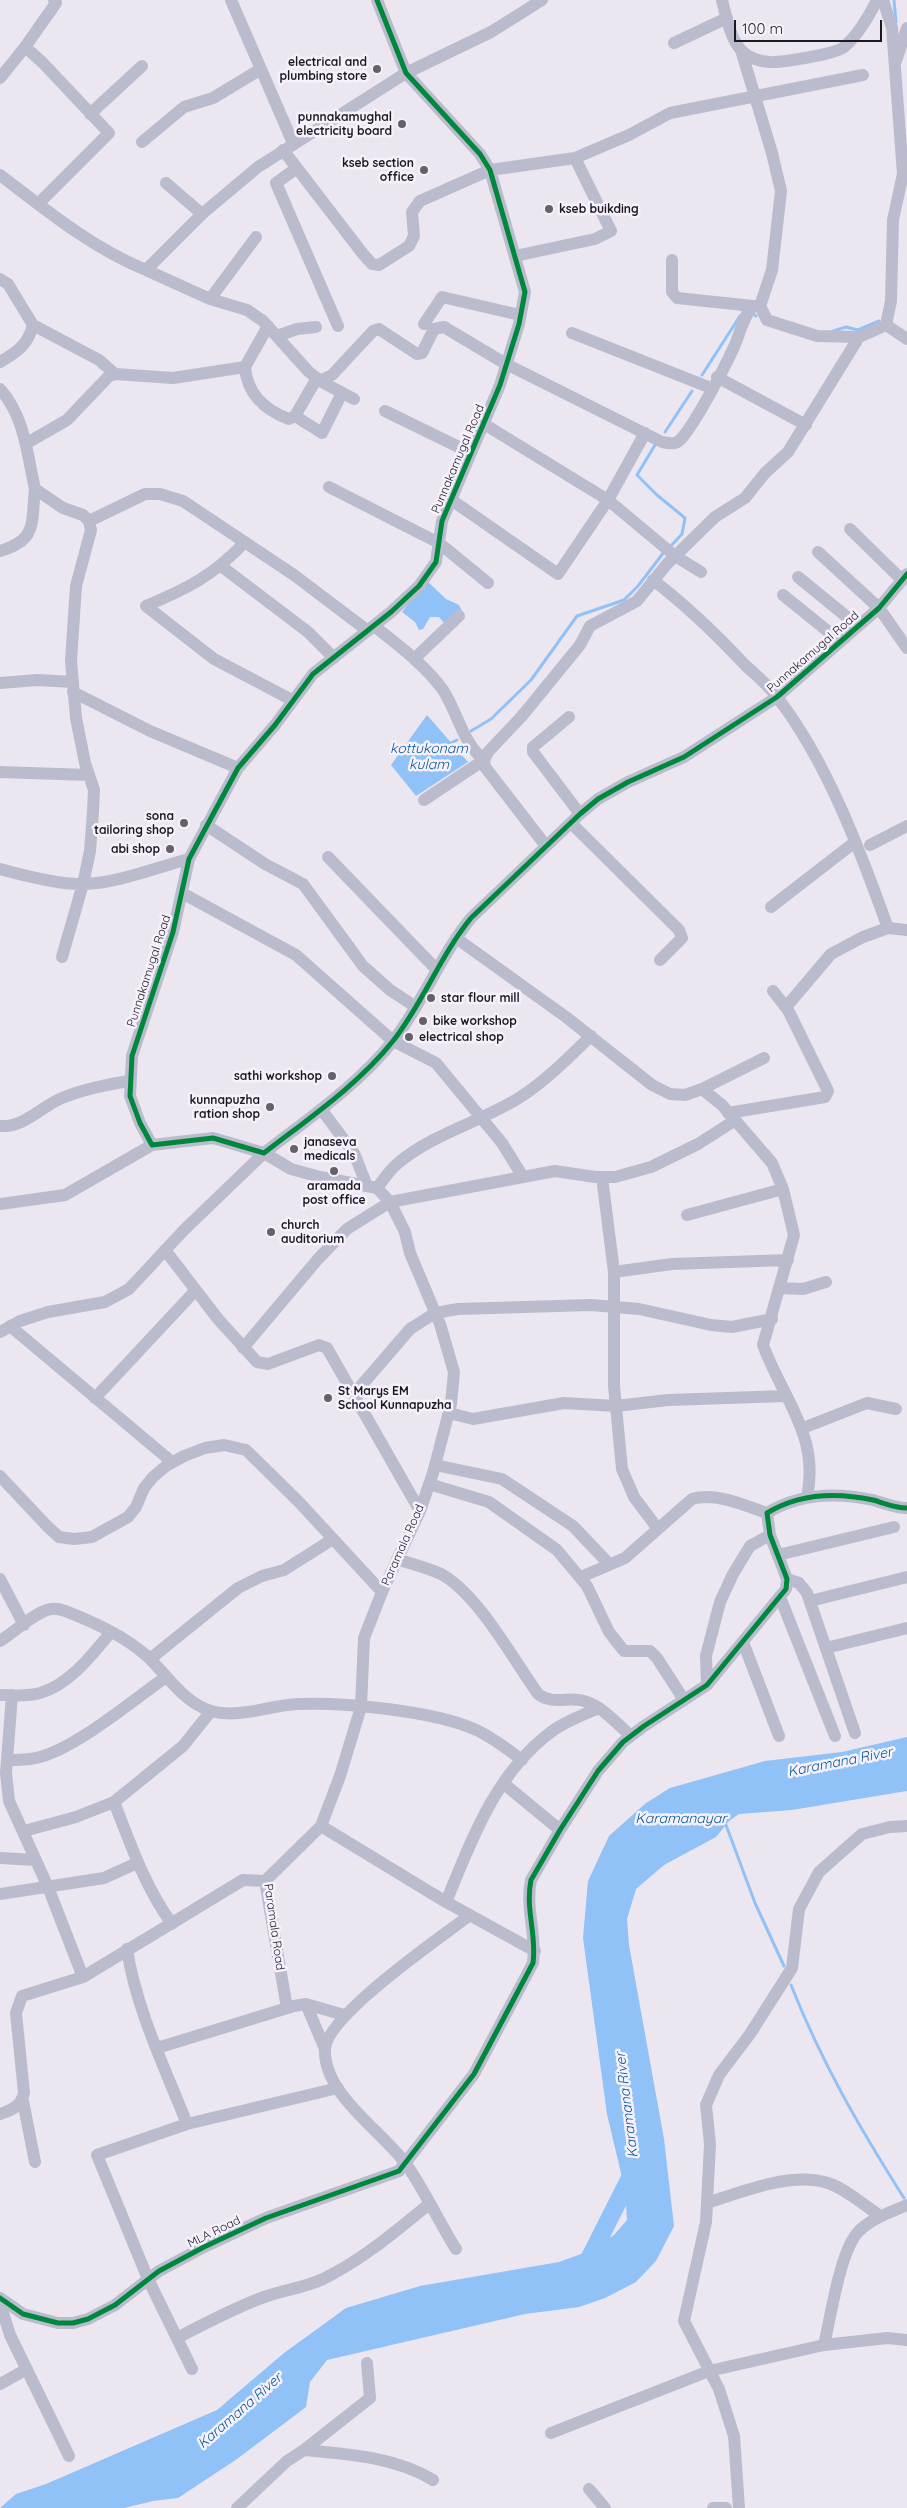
<!DOCTYPE html>
<html>
<head>
<meta charset="utf-8">
<style>
  body { margin:0 }
  #map { position:relative; width:907px; height:2508px; overflow:hidden; background:#ece6f1; font-family:Quicksand,sans-serif }
  canvas { display:block }
  .scale { position:absolute; left:734px; top:20px; width:148px; height:22px; box-sizing:border-box; border:2px solid #1d1920; border-top:0; padding-left:6px; font-size:15px; line-height:18px; white-space:nowrap; color:#1d1920; -webkit-text-stroke:4px #f7f1fd; paint-order:stroke }
</style>
</head>
<body>
<div id="map">
<canvas width="907" height="2508"></canvas>
<div class="scale">100 m</div>
</div>
<script>
const g = document.querySelector('canvas').getContext('2d');
g.lineJoin = 'round';
function fill(path, color) { g.fillStyle = color; g.fill(path, 'evenodd'); }
function trace(path, color, width, dash) { g.strokeStyle = color; g.lineWidth = width; g.lineCap = dash ? 'butt' : 'round'; g.setLineDash(dash || []); g.stroke(path); }
function label(font, color, halo, rows, align = 'center') {
  g.font = font + ' Quicksand,sans-serif'; g.lineWidth = 5; g.setLineDash([]); g.textBaseline = 'middle'; g.strokeStyle = halo; g.fillStyle = color; for (const [text, x, y, turn = 0] of rows) {
    g.save(); g.translate(x, y); g.rotate((+turn || 0) * Math.PI / 180); g.textAlign = isNaN(turn) ? turn : align; if (halo) g.strokeText(text, 0, 0); g.fillText(text, 0, 0); g.restore();
  }
}
fill(new Path2D(`
  M427 581 446 599 459 605 462 611 445 624 439 617H430L423 629 419 630 415 622 402 612 420 588 424 590Z
  M427 715 468 762 416 796 391 765Z
  M907 1737V1791L792 1810 739 1814 729 1821 716 1837 664 1865 636 1889 627 1919 629 1945 664 2139 674 2226 656 2261 636 2282 605 2298 579 2307 525 2314 327 2360 310 2382 306 2407 237 2459 178 2498 153 2501 124 2508H0L16 2494 46 2484 217 2410 284 2353 346 2308 420 2286 559 2262 589 2251 614 2235 627 2220 625 2190 607 2114 583 1938 588 1881 609 1836 646 1803 670 1788 765 1761 842 1752Z`), '#90c2f7');
trace(new Path2D(`
  M894 0 896 22
  M755 315 756 316
  M833 331 846 327 858 330 879 321
  M702 375 740 316
  M665 432 692 391
  M655 445 637 475 657 495 685 518 682 534 669 548
  M471 731 491 719 531 680 577 616 624 600 638 586 664 552
  M449 744 457 740
  M722 1823 726 1825 755 1903 784 1966
  M791 1985C822 2063 859 2127 904 2198`), '#90c2f7', 3);
trace(new Path2D(`
  M583 2266 586 2265 635 2168`), '#90c2f7', 18);
trace(new Path2D(`
  M231 0 293 143
  M377 0 406 73 480 154 490 170 525 292 519 324 500 385 442 521 436 562 419 586 391 612 313 674 275 725 238 768 189 859 173 932 132 1056 130 1096 140 1123 152 1145 213 1138 264 1153C308 1119 358 1085 393 1041 423 1003 440 956 471 918L580 814 598 799 628 782 684 757 777 697 879 608 907 574
  M722 0C726 16 730 38 741 50 748 58 759 61 769 62 780 63 836 54 844 47 858 35 869 16 877 0
  M674 43 727 18
  M896 61 907 28
  M0 78 25 47
  M90 114 142 66
  M142 142 184 107 213 98 261 69
  M283 150 363 254 372 264 379 265 409 246 414 236 412 212 420 201 490 170 575 158 629 135 670 113 863 75
  M297 168 276 183 338 326
  M0 175C46 210 92 248 146 270L202 214 258 167 406 73 491 32 542 0
  M166 183 202 214
  M38 204 109 133 42 62 25 47 56 3 54 0
  M515 256 595 239 611 231 575 158
  M672 260V292L677 298 753 306
  M146 270 210 299 247 310 263 321 308 371 320 381 332 375 373 331 379 329 417 354 422 353 434 329 444 327 506 364 662 442C669 443 675 445 680 440 694 426 725 367 734 347 740 334 743 316 753 306H760
  M0 279 8 284 33 325 99 360 115 374
  M210 299 256 237
  M424 324 442 297 520 315
  M886 325 907 339
  M572 333 711 388
  M277 336 297 329 316 327
  M859 337 886 325 891 301 893 220 903 174 892 28 883 0
  M0 362C17 352 28 345 33 325
  M245 367 268 326
  M717 377 806 425
  M320 381 354 399
  M0 389C25 417 27 454 35 489L63 508 83 515 89 521 91 530 76 586 71 661 76 718 85 763 94 790 93 811 90 851 83 884 62 957
  M385 411 471 453
  M295 416 322 433 342 393
  M484 424 608 500 675 556 701 572
  M27 443 67 420 109 376 115 374 173 378 245 367C247 393 264 410 289 419L295 416 317 378
  M329 487 439 543 488 583
  M450 499 558 574 608 500 645 433
  M89 521 145 494H160L183 501 294 575 368 631
  M850 529 902 580
  M245 542C213 576 188 588 146 606L214 659 292 700
  M0 551C38 540 31 523 35 489
  M818 552 879 608 907 648
  M221 566 308 632 334 658
  M798 577 858 626
  M653 580C687 606 716 634 745 665 756 675 768 685 777 697 827 761 861 853 888 928
  M783 595 840 641
  M374 626C398 645 425 665 443 690 458 713 462 742 484 760L424 800
  M414 659 459 616
  M0 683 37 680 73 682
  M73 692 150 731 238 768
  M569 717 533 747V752L580 814
  M0 772 89 775
  M571 823 679 930 682 938 660 960
  M206 825 265 864 303 884 363 966 390 990 416 1007
  M870 845 907 826
  M546 846 485 767 484 760 488 752 522 716 580 645 590 626 637 601 667 564 715 517 745 498 765 473 788 452 859 337 817 336 767 320 760 306 772 270 781 191 772 153 741 50
  M328 857 437 970
  M0 869C22 875 60 885 83 884 119 883 154 868 189 859
  M182 893 296 955 393 1041 436 1063 502 1143 523 1177
  M771 907 855 842
  M456 938 566 1017 652 1085 670 1094 685 1095 702 1089 722 1105 772 1163 783 1189 794 1235 763 1345C783 1399 820 1436 807 1497
  M786 1007 831 954 863 937 888 928 907 930
  M702 1089 764 1058
  M321 1109 354 1153 367 1186
  M728 1113 825 1097 828 1091 788 1010 773 991
  M0 1126C24 1128 42 1106 62 1098 84 1089 106 1085 129 1081
  M602 1177 614 1272V1386L622 1469 634 1497 658 1529
  M377 1188C383 1180 389 1171 397 1164 433 1133 482 1122 522 1096 548 1079 569 1057 591 1036
  M0 1204 65 1195 152 1145
  M687 1215 783 1189
  M165 1250 218 1319 257 1362 268 1364 319 1345 327 1348 420 1511
  M614 1272 672 1264 788 1260
  M780 1288 803 1289 826 1282
  M10 1326 172 1462
  M0 1332 20 1321 48 1312 105 1302 129 1289 184 1230 264 1153 291 1169 320 1177 377 1188 390 1202 405 1232 410 1253 440 1324 454 1372 451 1404 433 1473 420 1511 382 1592 364 1638 361 1707 340 1776 321 1826 265 1881 287 2008
  M243 1348 318 1259 347 1229 390 1202 555 1171 595 1177H615L651 1167 698 1144 734 1121
  M354 1394 410 1329 435 1313 458 1309 591 1305 639 1309 711 1325 732 1327 772 1319
  M95 1398 195 1291
  M449 1413 473 1419 564 1403 616 1406 668 1400 786 1396
  M803 1428 867 1403 896 1409
  M435 1465 502 1479 573 1526 609 1564
  M0 1476 47 1526 59 1537 74 1539 92 1537 128 1517 136 1507 144 1488 153 1477 166 1466 184 1456 205 1448 224 1445 246 1450 298 1501 382 1592
  M429 1484 489 1502 557 1550 587 1586 609 1632 624 1651H650L657 1658 684 1700
  M778 1555 894 1527
  M397 1559C411 1564 428 1568 441 1574 478 1594 513 1659 538 1694 554 1706 570 1695 587 1702 604 1708 618 1725 631 1736
  M581 1577 625 1558 692 1499C716 1492 744 1505 767 1513
  M0 1579 24 1625
  M787 1579 799 1583 807 1593 855 1733
  M780 1597 835 1736
  M810 1601 907 1577
  M0 1641C13 1633 36 1611 51 1609 61 1607 71 1614 80 1617 104 1627 132 1641 151 1660 169 1678 185 1703 211 1711 239 1719 270 1705 298 1704 343 1702 433 1711 474 1729 491 1736 507 1749 522 1760
  M743 1642 779 1736
  M826 1648 907 1628
  M150 1659 238 1588 262 1576 284 1570 333 1539
  M707 1685 706 1656 720 1602 733 1574 750 1546 770 1535
  M0 1695C13 1695 27 1697 40 1693 69 1685 92 1655 111 1632
  M12 1695 6 1773 9 1801 48 1887 83 1977
  M7 1760C21 1760 35 1760 49 1754 87 1739 132 1701 166 1677
  M503 1783 560 1830
  M114 1802C131 1845 145 1887 172 1924
  M321 1826 446 1902 535 1951
  M24 1831 76 1817 114 1802 183 1746 211 1711
  M0 1858 35 1860
  M0 1894 104 1878 137 1863
  M446 1902C472 1839 495 1774 551 1732 565 1721 583 1715 599 1708
  M127 1949C136 2009 165 2068 187 2124
  M306 2004 325 2049
  M157 2048 294 2006 306 2004 344 2015
  M23 2101 35 2162
  M0 2114C12 2110 21 2106 24 2093L16 2013 22 1996 83 1977 243 1880 265 1881
  M707 2203C741 2192 792 2171 828 2183 846 2189 864 2205 880 2216
  M456 2249C439 2222 425 2191 406 2164 382 2131 323 2094 325 2049 327 2015 441 1937 470 1915
  M0 2298 23 2314 58 2323H73L88 2319 115 2305 159 2271 204 2247 266 2218 399 2171 474 2074 533 1963C537 1935 525 1909 531 1880L560 1830 598 1771 623 1742 644 1726 707 1685 786 1589 787 1579 770 1535 767 1513C798 1494 836 1492 873 1500 884 1503 895 1508 907 1508
  M0 2303 10 2335 69 2456
  M177 2338C206 2323 234 2308 264 2297 283 2290 304 2288 323 2279 362 2260 396 2231 429 2204
  M824 2345C831 2316 840 2250 859 2231 872 2218 891 2212 907 2205
  M192 2369 148 2279 97 2155 187 2124 338 2088
  M0 2384 27 2369
  M551 2433 709 2371 824 2345 887 2338 907 2340
  M304 2450C347 2454 395 2457 433 2480
  M589 2489 605 2508
  M237 2508 287 2461 304 2450 370 2398 367 2363
  M713 2508H726
  M739 2508 734 2436 719 2389 684 2321 706 2222 710 2144 706 2105 719 2075 750 2034 792 1968 799 1909 819 1872 862 1834 890 1827 907 1826`), '#babcce', 12);
trace(new Path2D(`
  M377 0 406 73 480 154 490 170 525 292 519 324 500 385 442 521 436 562 419 586 391 612 313 674 275 725 238 768 189 859 173 932 132 1056 130 1096 140 1123 152 1145 213 1138 264 1153C308 1119 358 1085 393 1041 423 1003 440 956 471 918L580 814 598 799 628 782 684 757 777 697 879 608 907 574
  M0 2298 23 2314 58 2323H73L88 2319 115 2305 159 2271 204 2247 266 2218 399 2171 474 2074 533 1963C537 1935 525 1909 531 1880L560 1830 598 1771 623 1742 644 1726 707 1685 786 1589 787 1579 770 1535 767 1513C798 1494 836 1492 873 1500 884 1503 895 1508 907 1508`), '#00873e', 5);
for (const [x, y, r, color] of [
  [377,69,5,"#656169"],
  [402,124,5,"#656169"],
  [424,170,5,"#656169"],
  [549,209,5,"#656169"],
  [184,823,5,"#656169"],
  [170,849,5,"#656169"],
  [431,998,5,"#656169"],
  [423,1021,5,"#656169"],
  [409,1037,5,"#656169"],
  [332,1076,5,"#656169"],
  [270,1107,5,"#656169"],
  [294,1149,5,"#656169"],
  [334,1171,5,"#656169"],
  [271,1232,5,"#656169"],
  [328,1398,5,"#656169"]
]) { const dot = new Path2D(); dot.arc(x, y, r, 0, 2 * Math.PI); g.fillStyle = color; g.fill(dot); trace(dot, '#f7f1fd', 2); }
label('bold 12px', '#1d1920', '#f7f1fd', [
  ["electrical and",367,62],
  ["plumbing store",367,76],
  ["punnakamughal",392,117],
  ["electricity board",392,131],
  ["kseb section",414,163],
  ["office",414,177],
  ["kseb buikding",559,209,"left"],
  ["sona",174,816],
  ["tailoring shop",174,830],
  ["abi shop",160,849],
  ["star flour mill",441,998,"left"],
  ["bike workshop",433,1021,"left"],
  ["electrical shop",419,1037,"left"],
  ["sathi workshop",322,1076],
  ["kunnapuzha",260,1100],
  ["ration shop",260,1114],
  ["janaseva",304,1142,"left"],
  ["medicals",304,1156,"left"],
  ["aramada",334,1186,"center"],
  ["post office",334,1200,"center"],
  ["church",281,1225,"left"],
  ["auditorium",281,1239,"left"],
  ["St Marys EM",338,1391,"left"],
  ["School Kunnapuzha",338,1405,"left"]
], 'right');
label('12px', '#1d1920', '#f7f1fd', [
  ["Punnakamugal Road",458,459,-67],
  ["Punnakamugal Road",813,652,-41],
  ["Punnakamugal Road",149,971,-72],
  ["Paramala Road",403,1545,-66],
  ["Paramala Road",274,1927,82],
  ["MLA Road",214,2232,-26]
]);
label('italic 14px', '#005898', '#f7f1fd', [
  ["kottukonam",429,749],
  ["kulam",429,765],
  ["Karamana River",840,1762,-11],
  ["Karamanayar",681,1819],
  ["Karamana River",627,2105,-97],
  ["Karamana River",240,2411,-41]
]);
</script>
</body>
</html>
